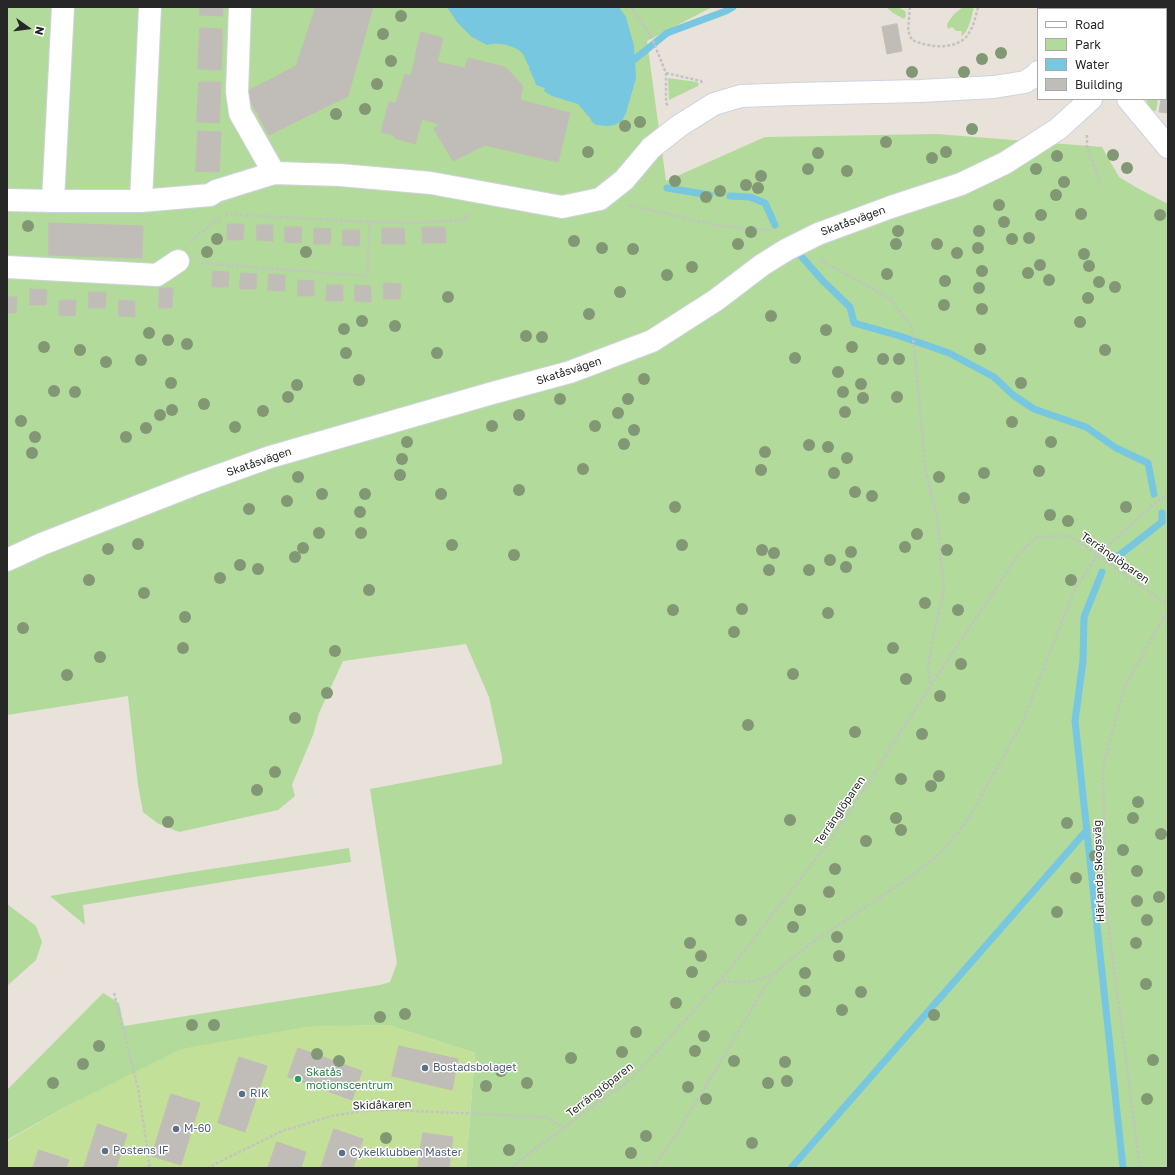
<!DOCTYPE html>
<html>
<head>
<meta charset="utf-8">
<style>
  body { margin:0 }
  #map { position:relative; width:1175px; height:1175px; overflow:hidden; background:#e8e2da; font-family:"Golos Text",sans-serif }
  canvas { display:block }
  .frame { position:absolute; inset:0; border:8px solid #272727; pointer-events:none }
  .legend { position:absolute; left:1037px; top:8px; width:130px; height:92px; box-sizing:border-box; background:#fff; border:1px solid #a9a9a9; margin:0; padding:5px 7px; list-style:none; font-size:12px; color:#272727 }
  .legend li { display:flex; align-items:center; gap:8px; height:20px }
  .legend b { width:20px; border:1px solid #a9a9a9 }
  .north { position:absolute; left:8px; top:8px; width:40px; height:40px; -webkit-text-stroke:3px #fff; paint-order:stroke; rotate:104deg; font-size:11px; font-weight:700; line-height:16px; text-align:center; color:#272727 }
  .north::after { content:''; display:block; margin:auto; width:14px; height:18px; background:#272727; clip-path:polygon(50% 0,100% 100%,50% 72%,0 100%) }
</style>
</head>
<body>
<div id="map">
<canvas width="1175" height="1175"></canvas>
<div class="frame"></div>
<ul class="legend">
<li><b style="height:5px;background:#fff"></b>Road</li>
<li><b style="height:11px;background:#b2da9b"></b>Park</li>
<li><b style="height:11px;background:#77c7e0"></b>Water</li>
<li><b style="height:11px;background:#c0bcb7"></b>Building</li>
</ul>
<div class="north">N</div>
</div>
<script>
const g = document.querySelector('canvas').getContext('2d');
g.lineJoin = 'round';
function fill(path, color) { g.fillStyle = color; g.fill(path, 'evenodd'); }
function trace(path, color, width, dash) { g.strokeStyle = color; g.lineWidth = width; g.lineCap = dash ? 'butt' : 'round'; g.setLineDash(dash || []); g.stroke(path); }
function label(font, color, halo, rows, align = 'center') {
  g.font = font + ' "Golos Text",sans-serif'; g.lineWidth = 3; g.setLineDash([]); g.textBaseline = 'middle'; g.strokeStyle = halo; g.fillStyle = color; for (const [text, x, y, turn = 0] of rows) {
    g.save(); g.translate(x, y); g.rotate((+turn || 0) * Math.PI / 180); g.textAlign = isNaN(turn) ? turn : align; if (halo) g.strokeText(text, 0, 0); g.fillText(text, 0, 0); g.restore();
  }
}
fill(new Path2D(`
  M7 7H712L647 41 666 181 765 137 937 134 1102 147 1119 177 1139 189 1168 204V1168H466L475 1053 388 1025 305 1027 71 1104 7 1140V1090L103 993 119 1003 124 1026 380 985 390 982 397 963 370 789 502 764V757L489 697 466 644 343 661 319 713 313 735 292 785 295 796 278 810 179 832 157 823 143 812 138 785 128 696 7 715Z
  M886 7H898L905 11 906 16 904 19 893 13Z
  M963 7H974C971 16 970 31 961 36L962 32 961 31H956L952 27 948 29 947 24 954 14Z
  M1164 7H1168V62L1166 61V9H1164Z
  M668 78 697 82 699 84 698 86 669 100Z
  M1146 99H1158L1156 111 1149 110Z
  M349 848 351 862 241 879 83 905 85 925 50 896 185 873Z
  M7 904 36 926 42 942 36 960 7 986Z`), '#b2da9b');
fill(new Path2D(`
  M388 1025 475 1053 466 1168H7V1141L71 1104 181 1049 305 1027Z`), '#c3e098');
fill(new Path2D(`
  M447 7H619L626 17 634 46 636 78 626 113 622 121 614 125 607 126 596 125 592 122 590 118 578 104 552 96 544 91 545 88 536 85C535 78 529 72 529 66 526 62 525 56 521 52 513 45 497 42 487 45L472 37 457 22Z`), '#77c7e0');
trace(new Path2D(`
  M635 59 667 33 726 11 733 7
  M667 188 710 195
  M730 196 750 197 765 203 775 225
  M801 256 823 281 850 307 854 323 900 336 949 353 994 377 1013 395 1034 409 1086 427 1116 448 1148 463 1154 494
  M1117 557 1162 522V513
  M1102 572 1084 617 1083 661 1075 721 1123 1168
  M791 1168 1087 830`), '#77c7e0', 7);
const building = new Path2D(`
  M200 7H223V16L200 15Z
  M316 7H373L348 96 269 135 246 92 296 66Z
  M897 24 902 51 887 54 882 27Z
  M200 28 222 29V50L199 49Z
  M421 32 443 38 437 62 465 68 468 58 505 67 523 86 520 100 570 113 558 162 485 145 453 161 434 129 439 124 422 119 415 144 394 138V135L381 132 389 102 396 103 405 74 411 75Z
  M199 49 222 50 221 70 198 69Z
  M199 82H221L220 103 198 102Z
  M1166 86H1168V113L1159 112 1161 99H1166Z
  M198 102 220 103 219 123 197 122Z
  M198 131 221 132 220 152 197 151Z
  M197 151 220 152 219 172 196 171Z
  M49 223 143 226 142 258 49 255Z
  M228 224H244L243 240H227Z
  M257 225H273V241L257 240Z
  M285 227H302L301 243 285 242Z
  M422 227H445L446 243H423Z
  M314 228 331 229 330 244H314Z
  M382 228H404L405 244H382Z
  M343 230H360L359 246 343 245Z
  M213 271 229 272 228 287H212Z
  M241 273 257 274 256 289H240Z
  M269 274 285 275V291L268 290Z
  M298 280 314 281V296H298Z
  M384 283 401 284 400 299H384Z
  M327 285H343V301H326Z
  M355 285 371 286V302L355 301Z
  M160 288H173L172 308H159Z
  M30 289 47 290 46 305H30Z
  M89 292H106L105 308H89Z
  M7 297H17L16 313H7Z
  M60 300H76L75 316 59 315Z
  M119 300 135 301V317L119 316Z
  M399 1046 458 1059 452 1090 392 1076Z
  M298 1048 362 1071 352 1100 288 1077Z
  M239 1057 267 1066 245 1132 218 1123Z
  M171 1094 200 1103 181 1165 152 1156Z
  M98 1124 127 1134 116 1168H84Z
  M334 1129 363 1139 353 1168H321Z
  M423 1133 453 1137 449 1168H418Z
  M277 1142 306 1152 301 1168H268Z
  M39 1150 69 1160 66 1168H33Z`);
fill(building, '#c0bcb7');
trace(building, '#c3bdb4', 1);
const minor = new Path2D(`
  M240 7 237 92 240 113 274 173
  M1061 9 1062 7
  M1137 9 1138 7
  M1128 99 1168 147
  M7 200 53 201H141L210 195 216 191 274 173 340 175 431 183 562 207 600 199 624 180 651 148 679 126 714 104 741 96 795 94 920 91 994 87 1025 82 1036 75 1038 72
  M53 201 63 7
  M141 201 150 7
  M7 267 157 275 178 261
  M7 560 42 544 195 484 270 457 489 394 570 372 652 341 716 300 762 265 786 250 818 234 891 207 961 184 1005 163 1058 129 1091 99`);
trace(minor, '#cfd3df', 24);
trace(new Path2D(`
  M631 7 651 36 666 73V102L668 107
  M910 7 908 31 912 40C928 47 954 51 967 36 973 28 976 16 978 7
  M1092 9 1093 7
  M1166 66 1168 67
  M666 73 701 81 703 84
  M1087 135V146L1100 183
  M629 205 720 226 771 230
  M225 214 370 222
  M190 241 221 217
  M820 258 825 263 870 287 890 299 912 327 926 473 937 517 944 591 932 641 928 670 931 685
  M201 263 367 276 370 222 417 223 462 220 471 214
  M718 982H753L773 974
  M114 993 138 1088 146 1140 149 1163 148 1168
  M149 1164 154 1168
  M207 1168 282 1131 332 1116 363 1111 393 1110 546 1117 564 1128
  M511 1168 540 1145 564 1128 632 1078 690 1015 743 953 835 834 931 685 1019 554 1037 537 1070 536 1168 605
  M653 1168 678 1132 773 974 809 945 917 872 943 850 967 821 1022 723 1074 591 1097 555 1159 500 1168 494
  M1140 1168 1106 907 1103 766 1125 686 1168 610`), '#c3c3c3', 2.5, [3, 2]);
trace(minor, '#fff', 22);
g.fillStyle = '#829874';
for (const [x, y] of [
  [401,16],
  [383,34],
  [1001,53],
  [982,59],
  [391,61],
  [912,72],
  [964,72],
  [377,84],
  [365,109],
  [336,114],
  [640,122],
  [625,126],
  [972,129],
  [886,142],
  [588,152],
  [946,152],
  [818,153],
  [1113,155],
  [1057,156],
  [932,158],
  [1127,168],
  [808,169],
  [1036,169],
  [847,171],
  [761,176],
  [675,181],
  [1064,182],
  [746,185],
  [758,188],
  [720,191],
  [1056,195],
  [706,197],
  [999,205],
  [1081,214],
  [1041,215],
  [1160,215],
  [1004,222],
  [28,226],
  [898,231],
  [979,231],
  [751,232],
  [1029,238],
  [217,239],
  [1012,239],
  [574,241],
  [738,244],
  [896,244],
  [937,244],
  [602,248],
  [978,248],
  [633,249],
  [207,252],
  [306,252],
  [957,253],
  [1084,254],
  [1040,265],
  [1089,266],
  [692,267],
  [982,271],
  [1028,273],
  [887,274],
  [667,275],
  [1049,280],
  [945,281],
  [1099,282],
  [1115,287],
  [979,288],
  [620,292],
  [448,297],
  [1088,298],
  [944,305],
  [982,309],
  [589,314],
  [771,316],
  [362,321],
  [1080,322],
  [395,326],
  [344,329],
  [826,330],
  [149,333],
  [526,336],
  [542,337],
  [168,340],
  [187,344],
  [44,347],
  [852,347],
  [980,349],
  [80,350],
  [1105,350],
  [346,353],
  [437,353],
  [795,358],
  [883,359],
  [899,359],
  [141,360],
  [106,362],
  [838,372],
  [644,379],
  [359,380],
  [171,383],
  [1021,383],
  [861,384],
  [297,385],
  [54,391],
  [75,392],
  [843,392],
  [288,397],
  [897,397],
  [863,398],
  [560,399],
  [628,399],
  [204,404],
  [172,410],
  [263,411],
  [845,412],
  [618,413],
  [160,415],
  [519,415],
  [21,421],
  [1012,422],
  [492,426],
  [595,426],
  [235,427],
  [146,428],
  [634,430],
  [35,437],
  [126,437],
  [407,442],
  [1051,442],
  [624,444],
  [809,445],
  [828,447],
  [765,452],
  [32,453],
  [847,458],
  [402,459],
  [583,469],
  [761,470],
  [1039,471],
  [834,473],
  [984,473],
  [400,475],
  [298,477],
  [939,477],
  [519,490],
  [855,492],
  [322,494],
  [365,494],
  [441,494],
  [872,496],
  [964,498],
  [287,501],
  [675,507],
  [1126,507],
  [249,509],
  [360,512],
  [1050,515],
  [1068,521],
  [319,533],
  [361,533],
  [917,534],
  [138,544],
  [452,545],
  [682,545],
  [905,547],
  [303,548],
  [108,549],
  [762,550],
  [947,550],
  [851,552],
  [774,553],
  [514,555],
  [295,557],
  [830,560],
  [240,565],
  [846,567],
  [258,569],
  [769,570],
  [809,570],
  [220,578],
  [89,580],
  [1071,580],
  [369,590],
  [144,593],
  [925,603],
  [742,609],
  [673,610],
  [958,610],
  [828,613],
  [185,617],
  [23,628],
  [734,632],
  [183,648],
  [893,648],
  [335,651],
  [100,657],
  [961,664],
  [793,674],
  [67,675],
  [906,679],
  [327,693],
  [940,696],
  [295,718],
  [748,725],
  [855,732],
  [922,734],
  [275,772],
  [939,776],
  [901,779],
  [931,786],
  [257,790],
  [1138,802],
  [896,818],
  [1133,818],
  [790,820],
  [168,822],
  [1067,823],
  [901,830],
  [1161,834],
  [866,841],
  [1123,850],
  [1095,856],
  [835,869],
  [1137,871],
  [1076,878],
  [829,892],
  [1159,897],
  [1137,901],
  [800,910],
  [1057,912],
  [741,920],
  [1147,920],
  [793,927],
  [837,937],
  [690,943],
  [1136,943],
  [701,956],
  [839,956],
  [692,972],
  [805,973],
  [1146,984],
  [805,991],
  [861,992],
  [676,1003],
  [842,1010],
  [405,1014],
  [934,1015],
  [380,1017],
  [192,1025],
  [214,1025],
  [636,1032],
  [704,1036],
  [99,1046],
  [695,1051],
  [622,1052],
  [317,1054],
  [571,1058],
  [1153,1060],
  [339,1061],
  [734,1061],
  [785,1062],
  [83,1064],
  [501,1071],
  [787,1081],
  [53,1083],
  [527,1083],
  [768,1083],
  [486,1086],
  [688,1087],
  [706,1099],
  [1147,1099],
  [646,1136],
  [386,1138],
  [752,1143],
  [509,1150],
  [631,1153]
]) { g.beginPath(); g.arc(x, y, 6, 0, 2 * Math.PI); g.fill(); }
for (const [x, y, r, color] of [
  [425,1068,4,"#5c6f8a"],
  [298,1079,4,"#2e9e5b"],
  [242,1094,4,"#5c6f8a"],
  [176,1129,4,"#5c6f8a"],
  [105,1151,4,"#5c6f8a"],
  [342,1153,4,"#5c6f8a"]
]) { const dot = new Path2D(); dot.arc(x, y, r, 0, 2 * Math.PI); g.fillStyle = color; g.fill(dot); trace(dot, '#fff', 1.5); }
label('11px', '#272727', '#fff', [
  ["Skatåsvägen",853,221,-20],
  ["Skatåsvägen",569,371,-18],
  ["Skatåsvägen",259,462,-19],
  ["Terränglöparen",1115,558,35],
  ["Terränglöparen",840,811,-56],
  ["Härlanda Skogsväg",1099,871,-92],
  ["Terränglöparen",600,1090,-38],
  ["Skidåkaren",382,1105,-2]
]);
label('11px', '#4e5e75', '#fff', [
  ["Bostadsbolaget",433,1068],
  ["RIK",250,1094],
  ["M-60",184,1129],
  ["Postens IF",113,1151],
  ["Cykelklubben Master",350,1153]
], 'left');
label('11px', '#27864d', '#fff', [
  ["Skatås",306,1073],
  ["motionscentrum",306,1086]
], 'left');
</script>
</body>
</html>
